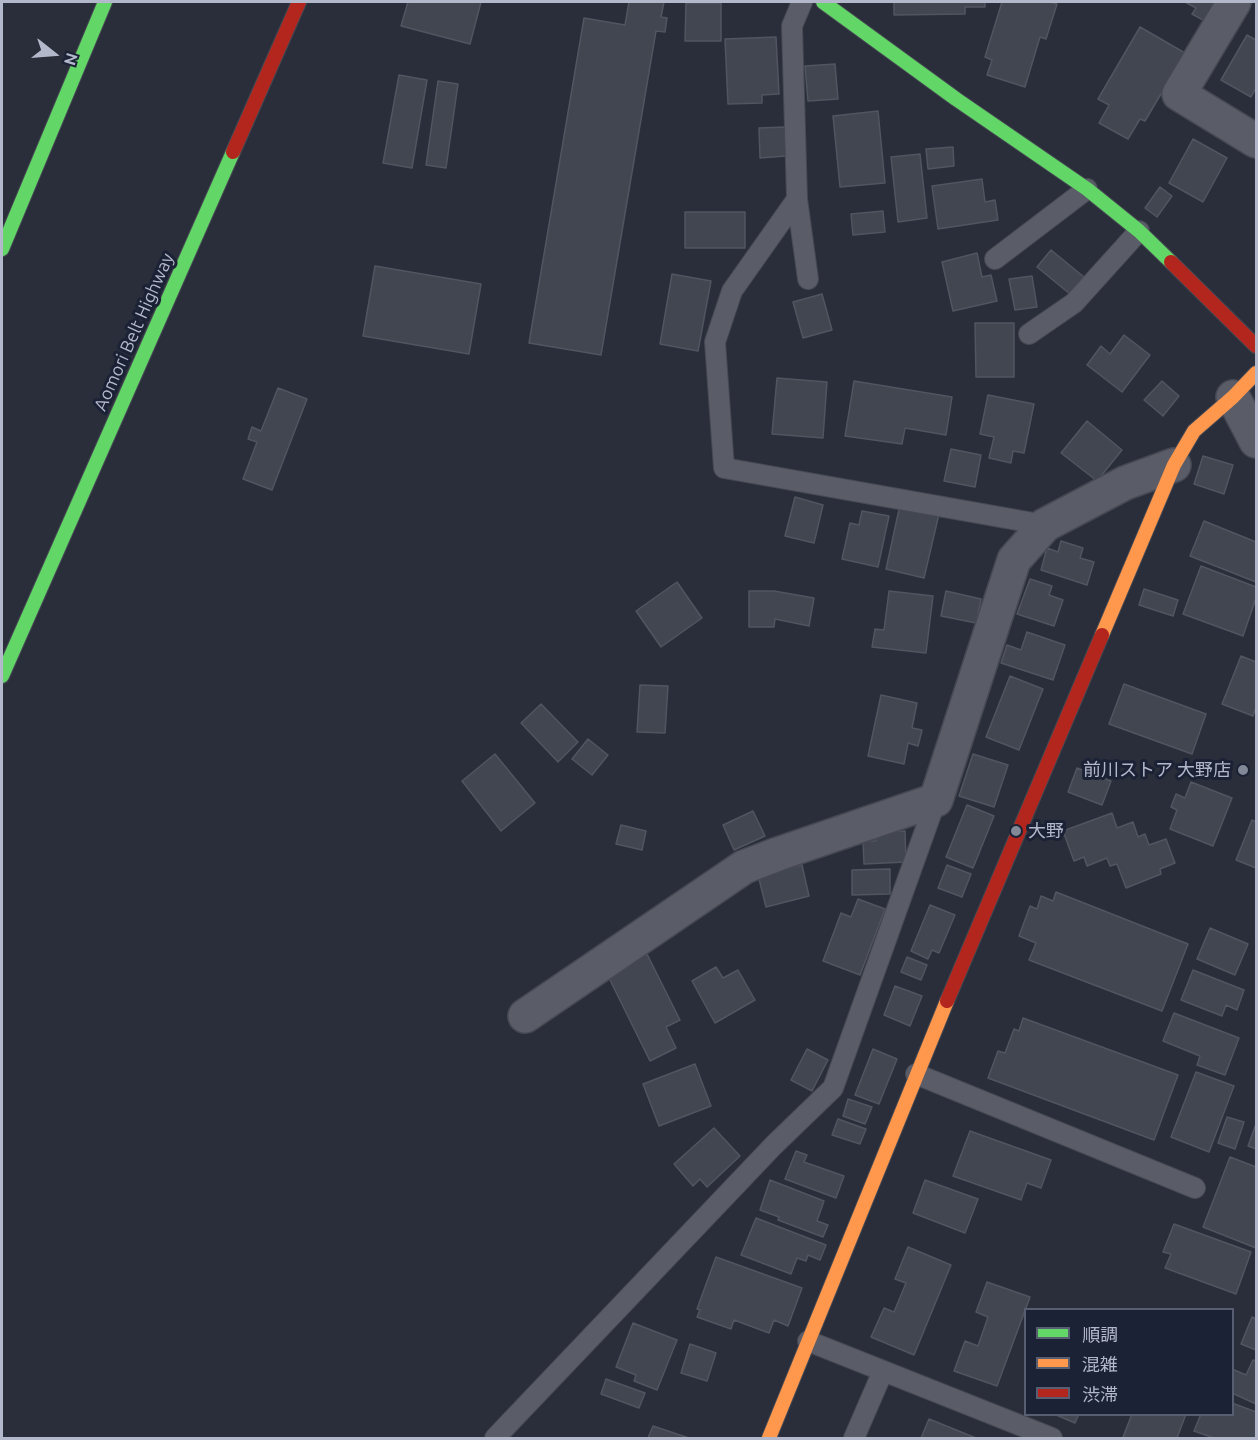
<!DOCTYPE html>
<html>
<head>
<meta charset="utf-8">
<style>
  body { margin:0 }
  #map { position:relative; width:1258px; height:1440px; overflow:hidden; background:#292e3a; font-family:Ubuntu,"Noto Sans JP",sans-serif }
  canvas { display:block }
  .frame { position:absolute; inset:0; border:3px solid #b3b8cb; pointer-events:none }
  .legend { position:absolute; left:1024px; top:1308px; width:210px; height:108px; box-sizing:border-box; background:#1c2236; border:2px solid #585e72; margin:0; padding:8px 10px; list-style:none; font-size:18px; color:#b3b8cb }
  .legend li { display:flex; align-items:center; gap:12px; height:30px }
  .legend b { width:30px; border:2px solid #585e72 }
  .north { position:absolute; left:24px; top:24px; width:60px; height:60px; -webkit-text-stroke:4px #1c2236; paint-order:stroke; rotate:107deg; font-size:16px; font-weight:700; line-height:24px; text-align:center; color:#b3b8cb }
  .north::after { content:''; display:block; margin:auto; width:21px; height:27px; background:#b3b8cb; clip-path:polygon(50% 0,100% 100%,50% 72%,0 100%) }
</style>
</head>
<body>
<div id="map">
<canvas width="1258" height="1440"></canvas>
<div class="frame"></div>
<ul class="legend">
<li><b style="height:8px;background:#63d668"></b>順調</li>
<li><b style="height:8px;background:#ff974d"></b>混雑</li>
<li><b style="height:8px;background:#b3261e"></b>渋滞</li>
</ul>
<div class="north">N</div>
</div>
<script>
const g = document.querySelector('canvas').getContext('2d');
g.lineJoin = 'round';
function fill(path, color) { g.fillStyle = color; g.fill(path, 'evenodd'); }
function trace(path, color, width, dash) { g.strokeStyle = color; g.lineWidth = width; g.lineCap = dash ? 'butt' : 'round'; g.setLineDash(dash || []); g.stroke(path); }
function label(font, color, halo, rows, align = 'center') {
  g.font = font + ' Ubuntu,"Noto Sans JP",sans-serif'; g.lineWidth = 6; g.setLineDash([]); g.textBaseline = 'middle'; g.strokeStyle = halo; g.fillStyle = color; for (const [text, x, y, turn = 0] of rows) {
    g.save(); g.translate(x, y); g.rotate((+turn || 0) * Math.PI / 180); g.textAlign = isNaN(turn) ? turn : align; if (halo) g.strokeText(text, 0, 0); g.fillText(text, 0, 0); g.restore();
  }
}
const building = new Path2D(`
  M408 2H481L470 44 401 26Z
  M629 2H664L661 17 667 18 665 32 656 31 601 355 529 343 584 18 625 25Z
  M894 2H985V7H965V14L894 15Z
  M1002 2H1049L1057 4 1046 39 1040 37 1025 87 987 75 992 60 985 57Z
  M1185 2H1216L1205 21 1192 14 1196 8Z
  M686 3H721V41H685Z
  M1140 27 1185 53 1145 121 1140 119 1128 139 1099 123 1109 105 1098 99Z
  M1247 35 1256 40V88L1251 97 1221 80Z
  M776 37 779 94 762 95V103L728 104 725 39Z
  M835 64 838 99 808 101 805 66Z
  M399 75 427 80 412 168 383 163Z
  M438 81 458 84 446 168 426 165Z
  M878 111 885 183 840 187 833 116Z
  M785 127 786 156 760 158 759 128Z
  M1193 139 1227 158 1203 202 1169 183Z
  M953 147 954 166 928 169 926 149Z
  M920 154 927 218 898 222 891 157Z
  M982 179 985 202 995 200 998 220 938 229 932 186Z
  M1160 187 1172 196 1157 217 1145 208Z
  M883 211 885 232 853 235 851 214Z
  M685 212H745V248H685Z
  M1051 250 1084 277 1070 294 1037 267Z
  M977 253 982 277 991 275 997 301 953 311 942 262Z
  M375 266 481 284 469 354 363 336Z
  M672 274 711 281 698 351 660 344Z
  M1032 276 1037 307 1015 310 1009 279Z
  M822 294 832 330 803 338 793 302Z
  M975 323H1014V377H976Z
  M1124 335 1150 355 1122 392 1087 365 1101 346 1110 354Z
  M777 378 827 382 823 438 772 434Z
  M854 381 952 397 946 435 905 428 902 444 845 436Z
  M1162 381 1179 396 1163 416 1144 400Z
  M278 388 307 399 272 490 243 479 257 442 248 439 252 427 261 431Z
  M988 395 1034 404 1024 453 1013 451 1011 463 989 458 994 437 980 434Z
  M1087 421 1122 450 1097 481 1061 453Z
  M951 449 981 455 975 487 944 481Z
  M1203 456 1233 465 1224 494 1194 484Z
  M795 497 823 505 814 543 785 536Z
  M900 505 939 514 924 578 886 569Z
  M862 511 889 516 878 567 842 559 850 523 859 525Z
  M1204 521 1256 542V582L1190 556Z
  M1061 541 1083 548 1080 558 1094 562 1087 585 1041 570 1047 548 1058 552Z
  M1201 566 1256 587V598L1243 636 1183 614Z
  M1030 579 1052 586 1049 595 1063 600 1054 626 1017 614Z
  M677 582 702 618 661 647 636 611Z
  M1144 589 1178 600 1173 616 1139 605Z
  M749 591H774L814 598 809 626 775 619 774 627H749Z
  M889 591 933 596 926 653 872 647 875 629 884 630Z
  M946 591 981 599 976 623 941 616Z
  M1027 632 1065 645 1053 680 1001 663 1007 645 1021 650Z
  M1241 656 1256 662V707L1253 716 1222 704Z
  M1010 676 1043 689 1019 750 986 737Z
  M1124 684 1206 714 1192 754 1109 724Z
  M640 685 668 686 665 733 637 732Z
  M881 695 917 703 912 728 922 730 918 746 908 743 904 764 868 756Z
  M541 704 578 742 558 762 521 723Z
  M588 739 608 755 592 775 572 759Z
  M495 754 535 803 501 831 462 781Z
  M973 754 1008 765 994 807 959 796Z
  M1077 768 1111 781 1102 805 1068 792Z
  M1191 782 1232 798 1213 846 1170 829 1177 810 1171 807 1176 794 1185 798Z
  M967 805 994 816 973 868 946 857Z
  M753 811 765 836 734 850 723 825Z
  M1112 813 1117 828 1133 822 1138 837 1145 834 1149 845 1166 839 1175 863 1160 869 1161 874 1126 888 1117 864 1110 866 1107 858 1087 866 1084 857 1074 861 1063 831Z
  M1252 820 1256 822V868L1236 860Z
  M621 825 646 831 642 850 616 844Z
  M905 831 906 862 864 864 863 841H876L875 833Z
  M802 865 809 896 766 907 758 875Z
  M947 865 971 874 962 897 938 888Z
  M890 869V894L852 895V870Z
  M1056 892 1188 944 1162 1011 1029 960 1036 943 1019 936 1030 906 1037 909 1041 896 1053 901Z
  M858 899 885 909 860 975 823 961 841 913 851 917Z
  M930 905 955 915 939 953 932 950 928 959 911 951Z
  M1210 928 1248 944 1235 975 1197 959Z
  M647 954 680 1020 666 1027 676 1048 650 1061 607 974Z
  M907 957 927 965 921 980 901 972Z
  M716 967 723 978 738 970 755 1000 715 1023 692 981Z
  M1193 970 1244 990 1237 1010 1226 1005 1222 1016 1181 1000Z
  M895 986 922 996 910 1026 884 1015Z
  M1174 1013 1239 1038 1225 1075 1197 1065 1200 1056 1163 1041Z
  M1023 1018 1178 1075 1154 1140 988 1078 998 1051 1005 1053 1014 1029 1019 1031Z
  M807 1049 828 1060 812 1091 791 1080Z
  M873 1049 897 1059 879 1104 855 1095Z
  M695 1064 711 1106 659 1126 643 1084Z
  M1196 1072 1234 1086 1209 1152 1171 1137Z
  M848 1099 872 1107 865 1124 843 1116Z
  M1227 1117 1244 1122 1235 1149 1218 1143Z
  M838 1119 866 1129 860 1144 832 1135Z
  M1256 1124V1149L1248 1146Z
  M714 1128 740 1156 707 1187 700 1179 693 1186 674 1164Z
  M970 1131 1051 1160 1041 1188 1027 1183 1021 1200 953 1176Z
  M796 1151 807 1155 804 1162 844 1176 836 1198 785 1179Z
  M1230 1157 1256 1167V1248L1203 1227Z
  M770 1180 824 1201 817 1221 828 1225 823 1237 778 1220 779 1217 760 1210Z
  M925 1180 978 1199 965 1233 913 1213Z
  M756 1218 826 1245 820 1260 808 1255 806 1261 797 1258 791 1274 741 1255Z
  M1174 1224 1251 1252 1236 1294 1165 1268 1171 1254 1163 1252Z
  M908 1247 951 1265 914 1355 871 1337 884 1308 894 1312 906 1283 895 1279Z
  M716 1257 802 1288 788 1326 774 1320 769 1333 734 1320 731 1329 697 1317 700 1310 697 1309Z
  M987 1282 1030 1297 997 1386 954 1371 965 1341 978 1346 988 1317 976 1312Z
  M1252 1317 1256 1319V1350L1241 1344Z
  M633 1323 677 1340 657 1390 634 1381 636 1375 616 1367Z
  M690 1344 716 1353 707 1381 681 1373Z
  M1253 1360 1256 1361V1404L1232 1393V1369L1246 1375Z
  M606 1379 645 1393 639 1408 601 1394Z
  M1232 1403 1256 1412V1438H1214L1194 1431 1201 1414H1232Z
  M1054 1414H1079L1075 1423Z
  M1132 1414H1186L1177 1438H1128L1123 1437Z
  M929 1419 976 1438H921Z
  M653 1426 689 1438H648Z`);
fill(building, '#424650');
trace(building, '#515561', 1.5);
const lane = new Path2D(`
  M802 2 792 26 797 199 808 279
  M797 199 732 291 715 342 724 468 1045 525
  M995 259 1087 189
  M1029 334 1074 303 1139 231
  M916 1074 1195 1188
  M808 1341 1052 1438
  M495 1438 774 1145 833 1088 936 800
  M854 1438 883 1371`);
const street = new Path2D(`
  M1234 2 1179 94 1256 141
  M1233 397 1256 441
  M525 1016 744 867 778 854 936 800 1014 560 1045 525 1125 483 1174 465`);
const fast = new Path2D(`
  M823 2 956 99 1087 189 1139 231 1171 262
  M2 249 105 2
  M2 676 233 152`);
const slow = new Path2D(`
  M1102 635 1174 465 1194 431 1233 397 1256 373
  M769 1438 947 1001`);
const jam = new Path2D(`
  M233 152 299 2
  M1171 262 1256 346
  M947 1001 1102 635`);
trace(lane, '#464953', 22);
trace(street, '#464953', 36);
trace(fast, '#464953', 16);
trace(slow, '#464953', 16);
trace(jam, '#464953', 16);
trace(lane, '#5a5d68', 20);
trace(street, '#5a5d68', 33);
trace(fast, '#63d668', 14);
trace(slow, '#ff974d', 14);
trace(jam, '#b3261e', 14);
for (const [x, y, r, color] of [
  [1243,770,6,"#838898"],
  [1016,831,6,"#838898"]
]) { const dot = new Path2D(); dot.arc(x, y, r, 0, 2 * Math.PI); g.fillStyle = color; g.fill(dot); trace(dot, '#1c2236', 2); }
label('18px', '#b3b8cb', '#1c2236', [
  ["Aomori Belt Highway",134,332,-66]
]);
label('18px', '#b3b8cb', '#1c2236', [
  ["前川ストア 大野店",1231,770],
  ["大野",1028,831,"left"]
], 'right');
</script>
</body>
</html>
